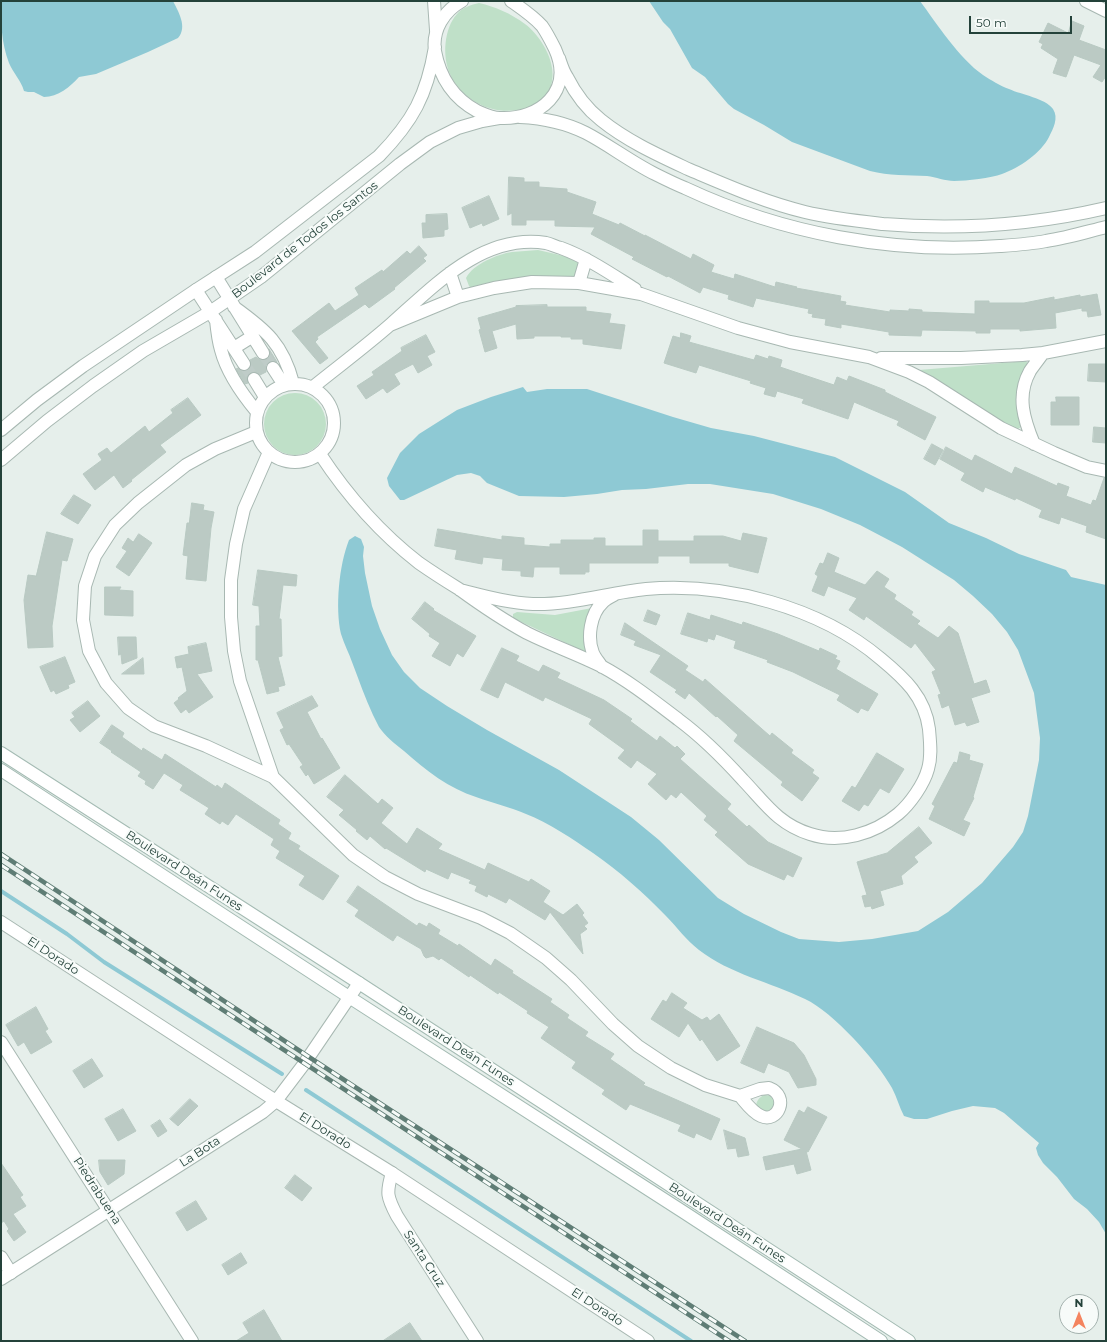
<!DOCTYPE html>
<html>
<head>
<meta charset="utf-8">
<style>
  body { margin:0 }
  #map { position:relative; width:1107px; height:1342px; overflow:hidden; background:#e6efeb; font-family:Montserrat,sans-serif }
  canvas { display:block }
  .frame { position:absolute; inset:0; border:2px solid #24423a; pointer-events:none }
  .north { position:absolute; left:1059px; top:1294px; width:40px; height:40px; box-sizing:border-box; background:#f7fbf9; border:1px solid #a3b1ad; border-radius:50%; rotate:0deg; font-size:11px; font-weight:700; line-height:16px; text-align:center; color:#24423a }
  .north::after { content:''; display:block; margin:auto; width:14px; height:18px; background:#f4845f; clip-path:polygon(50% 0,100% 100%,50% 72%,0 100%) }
  .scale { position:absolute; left:969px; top:16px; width:103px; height:18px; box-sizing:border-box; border:2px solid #24423a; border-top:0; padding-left:5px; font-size:12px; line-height:14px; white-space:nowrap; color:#24423a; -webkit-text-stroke:3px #f7fbf9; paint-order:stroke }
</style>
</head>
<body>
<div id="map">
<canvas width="1107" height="1342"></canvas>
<div class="frame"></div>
<div class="north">N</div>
<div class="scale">50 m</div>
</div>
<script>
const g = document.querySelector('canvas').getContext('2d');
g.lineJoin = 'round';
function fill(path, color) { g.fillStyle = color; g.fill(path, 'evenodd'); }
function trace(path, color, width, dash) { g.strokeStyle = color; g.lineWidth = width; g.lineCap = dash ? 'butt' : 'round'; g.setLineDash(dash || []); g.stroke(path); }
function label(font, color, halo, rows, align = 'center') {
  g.font = font + ' Montserrat,sans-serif'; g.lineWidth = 4; g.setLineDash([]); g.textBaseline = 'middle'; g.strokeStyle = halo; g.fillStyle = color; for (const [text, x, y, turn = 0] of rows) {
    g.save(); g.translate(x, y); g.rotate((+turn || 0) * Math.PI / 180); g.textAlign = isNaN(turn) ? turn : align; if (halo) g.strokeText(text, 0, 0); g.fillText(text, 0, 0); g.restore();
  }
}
fill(new Path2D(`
  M479 3C496 7 510 13 525 24 550 43 569 89 532 106 501 119 464 105 450 74 442 57 444 28 457 14 463 7 471 5 479 3Z
  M538 250 564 256 577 262 580 268 573 280 472 289 469 286 466 278C473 264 498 254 512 252 521 251 529 251 538 250Z
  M1026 361 1030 366 1021 427 1015 431 919 370Z
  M264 424a31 31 0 1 1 62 0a31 31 0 1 1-62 0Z
  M592 608 589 650 585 652 513 618V614L517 612 555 615Z
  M764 1095C771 1095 774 1098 776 1104L769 1115 756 1108C756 1102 758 1098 764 1095Z`), '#bfe0c8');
fill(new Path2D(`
  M1 1H173C178 11 188 27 178 38L148 52 96 74 79 77C70 87 58 97 44 97L34 92H28L24 91C21 80 13 73 9 63 1 42 1 23 1 1Z
  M649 1H920C937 24 959 58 983 75 991 80 1000 86 1009 89 1022 95 1045 98 1053 109 1059 118 1053 129 1049 137 1041 153 1019 168 1002 174 991 178 967 181 954 181 945 181 936 177 927 176 908 175 889 176 870 171L792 142 764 125 734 109 728 104 705 77 692 68 670 29 663 22Z
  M523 387 527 392 547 389H587L673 417 711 428 754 436 835 457 905 492 949 523 986 538 1019 554 1066 570 1071 577 1106 585V1234L1099 1222 1087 1209 1074 1199 1057 1177 1043 1163 1038 1155 1036 1148 1039 1143 1004 1113 995 1108 973 1106 952 1111 927 1119H914L904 1116C899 1107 897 1097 892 1088 877 1061 833 1012 805 999 770 982 730 974 699 950 686 940 677 927 666 916 644 893 619 871 593 853 574 840 548 822 526 814 510 807 493 803 476 797 450 789 425 770 404 751 395 744 385 736 379 727 377 723 375 719 373 715 365 698 359 680 352 662 349 653 344 644 341 634 335 608 339 565 349 540L355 536 361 539 364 547 363 556 365 573 372 606 380 629 392 655 404 672 420 688 447 706 487 730 559 770 631 817 659 840 718 898 744 914 781 932 799 939 839 942 872 939 918 931 948 912 982 883 1013 847 1023 832 1028 816 1039 760 1040 738 1034 693 1018 650 1007 632 992 614 973 596 954 580 902 547 860 525 821 509 773 494 710 484H688L646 489 622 490 597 494 564 497 519 496 487 483 480 476 471 473 457 475 404 500H400L389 486 387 478 400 453 419 434 457 410 491 397Z`), '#8ec9d4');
trace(new Path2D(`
  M1 891 67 934 104 962 282 1074
  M306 1090 691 1341`), '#8ec9d4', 4);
const building = new Path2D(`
  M1072 21 1084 26 1079 40 1106 50V76L1102 82 1093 77 1101 65 1074 55 1066 77 1053 73 1058 59 1041 48 1043 44 1039 42 1048 23 1068 33Z
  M509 177 524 178V182H539V187L567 189V192L596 202 592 214 619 225 620 223 645 236V235L691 259 693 254 714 265 711 272 734 279 735 274 775 287 776 282 797 287 796 288 841 296 840 301 846 302 845 305 890 312V310L909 311V309L922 310V312L975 314V301H989V303H1024L1054 297V300L1080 295V297L1097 294 1101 315 1088 317 1087 311H1082V308L1055 313 1056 328 1020 331V329H990V333H976V331L922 330 921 336 889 335V332L841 324V328L825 325 826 319 812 317 813 314 808 313 809 309 756 298 753 307 728 299 729 295 703 287 700 293 668 276 667 277 632 259 634 257 591 234 595 227 555 226V220H526V225H512V213L508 215Z
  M489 196 499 219 483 226 482 223 470 228 462 208Z
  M447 214 448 229 444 230V236L423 238 422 223H426V215Z
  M419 246 427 255 423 258 426 261 394 288 395 289 369 308 365 304 317 337 318 339 315 342 328 358 320 364 292 331 329 303 335 311 359 295 355 288 382 270 383 272 407 251 410 254Z
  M547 305V307H586V311L611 314 609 323 625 325 621 349 583 344V339H571V337H561V336H534V338L517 339 516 324 492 331 497 348 485 352 479 330 481 329 478 318 516 307V306Z
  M681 333 691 336 689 342 754 360 756 355 768 359 769 356 782 360 780 367 834 385 837 377 847 381 849 376 885 390V392L936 417 925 440 897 425 899 421 854 402 848 419 802 403 804 399 777 391 775 397 764 394 766 388 750 383 751 381 699 365 696 373 664 363 673 336 680 338Z
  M426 335 435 352 427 356 432 365 418 373 413 364 394 374 400 384 387 393 383 388 366 399 357 386 374 375 372 372 402 351 401 348Z
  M269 349 277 362 273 361 269 362 266 365V372L260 375 254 372 250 373 247 379 248 383 245 384 236 369 238 368 244 371 248 370 251 367 250 360 256 357 260 360H267L270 356Z
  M1089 364H1106V382L1088 381Z
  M1056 397H1079V425H1051V402H1056Z
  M188 398 201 415 160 445 166 452 131 480 132 481 123 488 114 475 95 490 83 474 102 460 98 454 107 448 111 453 145 426 149 432 173 413 171 410Z
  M1094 427 1106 428V443L1093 442Z
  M932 444 943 450 935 465 924 459Z
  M946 447 972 461 975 455 1012 474 1015 467 1057 486 1058 483 1069 487 1066 496 1091 505 1093 500 1096 501 1104 478H1106V539L1086 532 1087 526 1061 517 1059 524 1039 517 1042 510 1016 498 1015 500 985 487 983 492 961 480 965 473 940 459Z
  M74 495 91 505 78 524 61 514Z
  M192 503 204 505 203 510 214 512 211 528 206 581 186 579 188 556 183 555 187 523H189Z
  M438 529 502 540V536L524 538V545L550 547V544H561V540H594V538H605V546H643V530H658V541H694V536H723L741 541 743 533 767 538 758 573 729 566V563H690V556H658V563H589V572H585V574H560V567H534L533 577 521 576V571L502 570 503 559 483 557 482 564 455 559 457 550 435 546Z
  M47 532 73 539 67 561 62 560 52 626 53 647 28 648 24 600 28 575 36 576Z
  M139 534 152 543 129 576 116 567 127 551 122 548 128 538 133 542Z
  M828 553 839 558 834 572 865 585 877 571 889 579 884 587 896 595 894 599 913 612 911 615 920 621 917 624 938 638 949 626 958 633 974 684 986 680 990 692 971 698 979 722 967 726 965 722 955 725 949 705 942 708 938 695 941 694 932 672 936 670 915 643 911 648 866 616 864 620 849 610 857 598 828 586 824 596 812 591 818 576 815 574 820 563 823 564Z
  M258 570 297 575 296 586 283 585 279 619H281L282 656 278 657 285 685 278 687 279 691 267 694 258 660H256V626H260L259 606 253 605Z
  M105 587H121L119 590 133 591V616L105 615Z
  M425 602 434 609 433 610 476 636 463 657 457 653 450 666 432 656 440 643 429 636 430 634 412 619Z
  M648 610 660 615 656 625 644 621Z
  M688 613 710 620 711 615 742 625 743 622 778 634 819 651 820 648 837 656 835 659 840 661 836 669 878 694 868 711 861 708 858 713 837 700 840 695 793 672 767 662 768 660 734 648 736 641 716 634 714 640 708 638 707 642 681 634Z
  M625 623 688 666 685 670 703 682 705 679 770 736 772 733 793 750 791 753 814 770 812 773 819 778 802 801 781 785 783 782 734 741 738 735 717 716 716 717 689 693 685 699 675 692 677 690 650 672 661 655 634 645 636 641 621 635Z
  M118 637H136L137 658 122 664 121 654 119 655Z
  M206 643 212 671 197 674 213 697 189 713 186 709 181 713 174 703 179 699 178 698 187 691 182 667 177 668 175 657 189 654 188 647Z
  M502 648 519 656 516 661 539 672 543 665 560 673 557 678 604 700 632 719 630 721 657 741 660 736 675 748 677 746 685 754 680 759 731 804 727 809 747 827 749 825 768 842 802 858 793 877 787 874 784 880 748 864 715 835 718 832 704 820 707 816 681 792 676 798 671 794 666 800 648 784 657 774 637 760 631 768 618 758 625 750 589 724 592 719 545 697 543 701 505 682 498 698 481 690Z
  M65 657 75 682 68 685 69 688 56 694 54 690 51 692 40 667Z
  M143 658 144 674H122Z
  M312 696 318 706 307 712 321 739 322 738 340 768 314 784 308 774 306 776 300 767 303 765 289 744 287 745 280 730 284 728 277 713Z
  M88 701 100 716 80 732 70 720 75 717 72 713Z
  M112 725 124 733 122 737 142 751 143 748 162 760 165 754 216 787 217 785 222 789 225 783 280 820 278 824 291 833 288 839 300 846 298 849 339 876 323 900 299 885 305 876 276 858 280 851 271 845 274 839 236 814 228 825 222 821 220 824 205 814 209 808 180 790 183 785 164 773 153 789 145 784 146 781 138 776 141 772 111 752 112 751 100 743Z
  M960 752 970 755 969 760 983 764 973 797 974 798 963 820 970 823 964 836 929 819 935 806 932 804 954 762 957 763Z
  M877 753 904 769 889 793 880 788 868 806 864 804 859 811 842 801 852 786 855 788Z
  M345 775 378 804 382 799 393 808 381 823 407 844 417 828 442 844 438 849 485 870 488 863 529 882 531 879 550 891 543 902 563 915 577 904 584 913 582 915 588 923 584 926 587 929 580 934 583 954 550 912 545 920 509 898 506 903 488 894 487 897 475 891 477 886 469 883 471 880 451 872 448 879 426 869 425 872 386 848 385 849 370 836 367 840 356 831 357 830 339 815 344 810 327 797Z
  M919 827 932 843 914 857 918 862 901 876 903 884 880 891 884 905 872 909 871 906 865 907 862 896 867 895 857 862 887 853Z
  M358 886 417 926 419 923 427 927 429 923 440 930 438 934 458 946 459 944 491 966 495 959 513 971 512 973 552 999 550 1002 569 1015 567 1018 588 1032 585 1036 614 1054 610 1059 645 1083 643 1085 720 1119 711 1140 696 1133 694 1138 678 1131 681 1125 630 1104 626 1110 602 1094 605 1090 572 1068 576 1062 541 1038 549 1027 527 1013 528 1011 499 992 498 994 470 975 469 977 441 958 439 960 433 956 426 958 424 956 421 949 397 935 393 941 355 916 359 910 347 902Z
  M672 993 687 1003 683 1008 702 1020 707 1017 710 1021 719 1014 740 1046 717 1061 702 1039 700 1041 688 1023 679 1037 651 1019 663 1000 666 1002Z
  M36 1007 48 1029 45 1031 52 1042 31 1054 24 1042 18 1046 6 1025Z
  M757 1027 794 1043 804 1055 816 1079V1085L798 1088 789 1072 768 1063 764 1073 741 1063Z
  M92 1059 103 1076 84 1088 73 1071Z
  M190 1099 198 1106 178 1126 170 1119Z
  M808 1107 827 1117 808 1152 806 1151 811 1170 797 1174 794 1164 766 1170 763 1157 802 1149 784 1140 799 1110 804 1113Z
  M123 1109 136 1131 118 1141 105 1119Z
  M160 1120 167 1131 158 1137 151 1126Z
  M724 1130 745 1138 749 1155 738 1157 736 1148 728 1149Z
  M99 1160H125L124 1174 108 1185 100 1172Z
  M1 1163 23 1195 20 1197 26 1206 13 1214 26 1232 14 1241 7 1231 9 1229 4 1221 1 1223Z
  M295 1175 312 1188 302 1201 285 1188Z
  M196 1201 207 1219 187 1231 176 1213Z
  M241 1253 247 1263 228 1275 222 1265Z
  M264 1310 282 1341H236L249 1333 243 1323Z
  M410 1323 422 1341H383Z`);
fill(building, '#bbcac4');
trace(building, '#b8c9c2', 1);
trace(new Path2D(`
  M263 353 273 368
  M244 364 254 379`), '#bfccc8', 12, [12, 6]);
const minor = new Path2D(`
  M434 1 436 30
  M1086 1 1106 11
  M450 273 458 297
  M216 277 263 353
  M579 283 586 259
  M196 290 244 364
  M234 307C266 330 283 344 293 383
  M216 320C217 330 218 340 221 350 227 373 242 394 257 412
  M390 325 458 297 494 288 532 282 579 283 641 294 738 328 790 342 869 357 909 372 929 382 1001 428 1054 453 1087 467 1106 471
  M234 348 253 336
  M881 358H961L1022 355 1043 353 1106 341
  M273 368 284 385
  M254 379 265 397
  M256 423a39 39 0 1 1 78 0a39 39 0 1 1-78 0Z
  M313 387C339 366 366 346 391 324 434 286 483 233 546 243 551 244 556 247 561 248 588 258 611 274 635 289
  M256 432 215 449 186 465 138 503 115 525 95 556 85 586 83 620 89 651 106 683 128 708 154 726 206 746 273 777
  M1034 444C1024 420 1016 396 1030 371 1034 365 1039 359 1043 353
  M269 452 244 509 236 544 231 580V617L234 651 240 681 273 777 353 855 385 877 418 894 481 918 510 933 546 958 571 980 613 1024 638 1046 671 1068 705 1085 740 1096
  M320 454C347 495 379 532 419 563 432 572 446 581 459 589 481 605 503 620 527 633 551 645 577 654 601 666 629 681 654 701 679 720 702 737 723 758 743 780 765 803 778 824 810 834 840 844 874 834 898 814 910 804 924 784 928 769 932 756 930 742 929 729 925 697 904 678 881 659 820 607 725 582 646 589 608 593 571 605 533 604 508 603 484 596 460 590
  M602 667C599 662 595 658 593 653 587 638 590 614 603 602 606 599 610 597 614 595
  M1 922 276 1101
  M1 1042 192 1341
  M769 1088C790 1096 778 1124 761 1116 752 1112 746 1103 740 1096L760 1089Z
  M392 1173C386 1193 387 1197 397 1216L477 1341
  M1 1257 11 1273`);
const tertiary = new Path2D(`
  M462 1C444 11 432 30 435 51 440 78 453 98 477 111 484 114 492 118 500 118 540 120 574 91 555 49 551 41 547 33 542 26 533 16 521 8 511 1
  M559 58C561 64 563 71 567 77 575 93 587 109 601 120 627 141 658 155 688 169 726 185 764 202 805 212 830 218 857 221 883 224 957 230 1033 225 1106 208
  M520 117C542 118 566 123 586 133 609 145 631 162 655 174 665 179 675 184 685 188 783 234 893 254 1000 246 1015 245 1031 244 1046 241 1066 238 1086 232 1106 227
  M1 430 37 400 83 366 196 290 255 252 379 156C413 121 427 95 435 47
  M1 460 47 421 93 386 143 351 210 312 261 277 400 164 430 142 458 128 482 121 499 118
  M276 1101 392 1173 648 1341
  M1 1279 263 1112 276 1101 304 1064 359 983`);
const secondary = new Path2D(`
  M1 753 359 983 909 1341
  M1 770 349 997 685 1213 881 1341`);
trace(minor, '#a8b8b2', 14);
trace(tertiary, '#a8b8b2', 14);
trace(secondary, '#a4bbb3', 14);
trace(minor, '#fff', 12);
trace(tertiary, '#fff', 12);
trace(secondary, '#fff', 12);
const rail = new Path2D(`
  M1 854 309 1057 745 1341
  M1 865 729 1341`);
trace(rail, '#5f7d75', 4.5);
trace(rail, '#f7fbf9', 3, [9]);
label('12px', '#24423a', '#f7fbf9', [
  ["Boulevard de Todos los Santos",305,240,-38],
  ["Boulevard Deán Funes",184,871,33],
  ["El Dorado",53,956,33],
  ["Boulevard Deán Funes",456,1046,33],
  ["El Dorado",325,1131,32],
  ["La Bota",200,1152,-33],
  ["Piedrabuena",97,1191,57],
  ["Boulevard Deán Funes",727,1223,33],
  ["Santa Cruz",424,1259,57],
  ["El Dorado",597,1307,33]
]);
</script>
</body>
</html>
